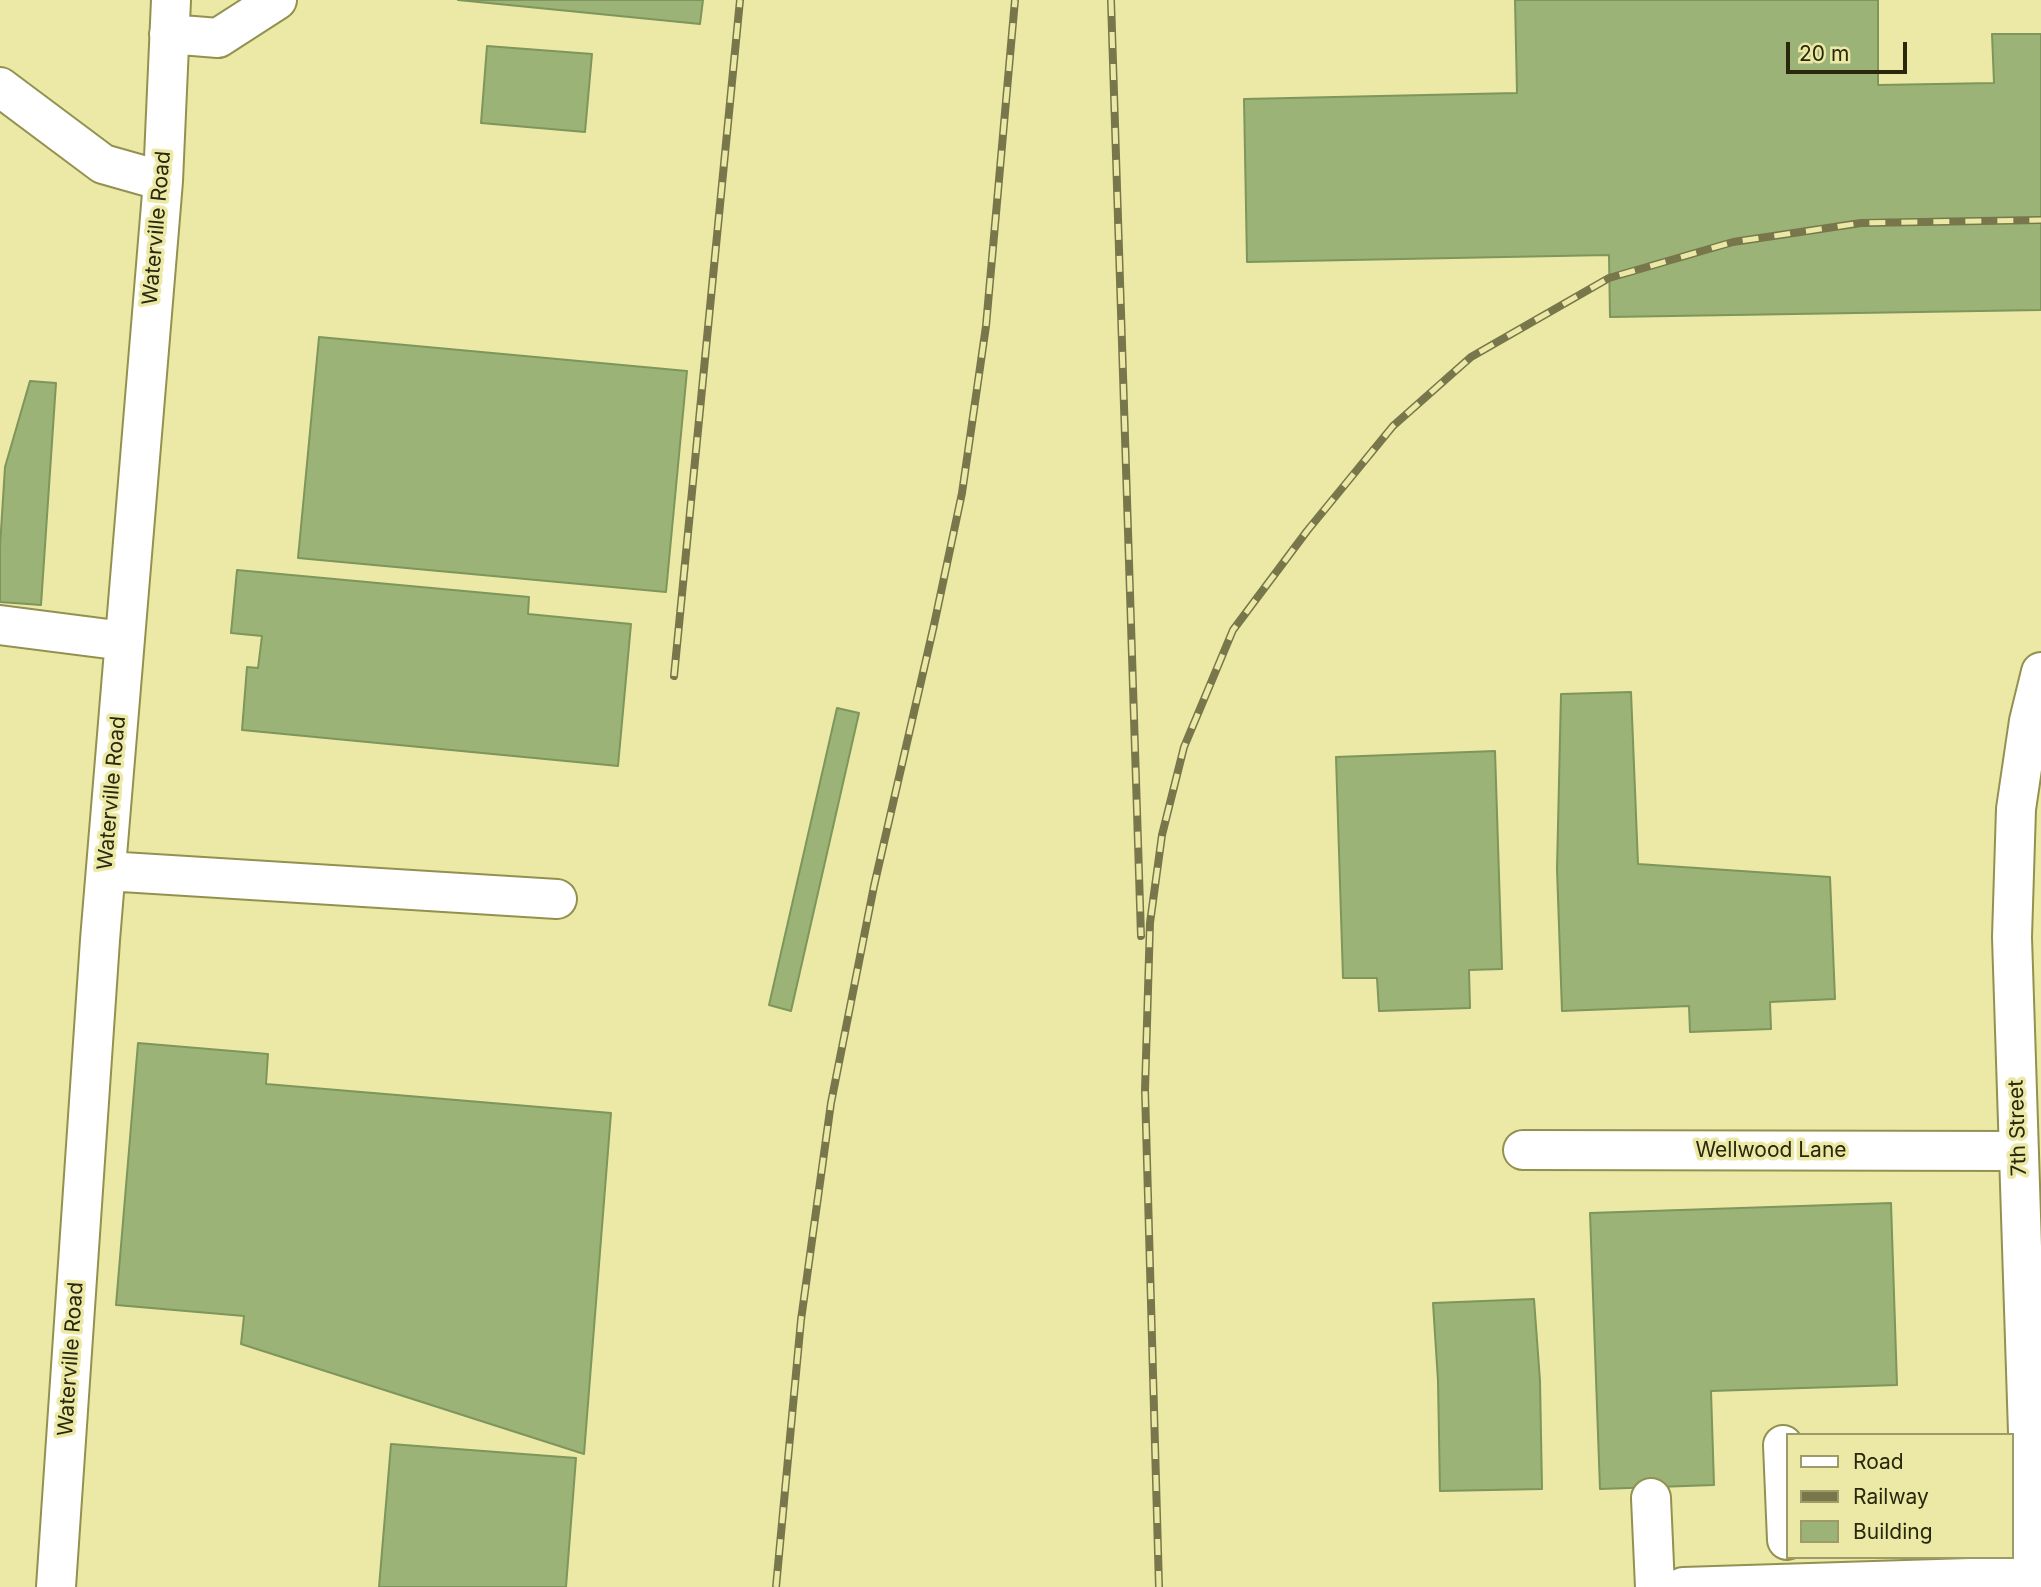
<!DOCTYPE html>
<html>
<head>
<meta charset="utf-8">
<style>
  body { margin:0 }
  #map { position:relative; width:2041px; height:1587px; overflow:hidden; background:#ebe9a5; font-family:Inter,sans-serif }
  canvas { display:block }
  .legend { position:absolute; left:1786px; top:1433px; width:228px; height:126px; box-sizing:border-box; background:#ebe9a5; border:2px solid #9d9c68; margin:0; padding:9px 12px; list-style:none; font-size:21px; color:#29280d }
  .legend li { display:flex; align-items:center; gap:14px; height:35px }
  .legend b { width:35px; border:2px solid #9d9c68 }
  .scale { position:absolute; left:1786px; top:42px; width:121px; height:32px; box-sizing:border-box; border:4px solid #29280d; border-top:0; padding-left:9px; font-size:21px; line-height:24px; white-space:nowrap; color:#29280d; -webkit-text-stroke:5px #ebe9a5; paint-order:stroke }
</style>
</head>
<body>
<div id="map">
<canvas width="2041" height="1587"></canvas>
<ul class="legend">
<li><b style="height:9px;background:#fff"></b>Road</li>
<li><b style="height:9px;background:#78774b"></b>Railway</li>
<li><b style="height:19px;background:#9bb377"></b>Building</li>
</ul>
<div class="scale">20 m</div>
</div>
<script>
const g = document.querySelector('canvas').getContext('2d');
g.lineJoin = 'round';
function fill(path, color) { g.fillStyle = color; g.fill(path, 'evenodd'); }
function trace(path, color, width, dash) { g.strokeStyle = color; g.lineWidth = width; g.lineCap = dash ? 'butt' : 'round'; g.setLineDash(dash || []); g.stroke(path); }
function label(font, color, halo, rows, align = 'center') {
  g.font = font + ' Inter,sans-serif'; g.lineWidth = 7; g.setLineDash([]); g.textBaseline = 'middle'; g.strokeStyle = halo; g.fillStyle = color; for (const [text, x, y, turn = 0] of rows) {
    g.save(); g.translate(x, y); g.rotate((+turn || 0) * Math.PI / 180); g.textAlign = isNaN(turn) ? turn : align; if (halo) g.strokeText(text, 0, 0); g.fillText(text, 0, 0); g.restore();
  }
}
const building = new Path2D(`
  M458 0H703L700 24Z
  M1515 0H1878V85L1994 83 1992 34H2041V310L1610 317 1609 255 1247 262 1244 99 1517 93Z
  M487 46 592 54 585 132 481 123Z
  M319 337 687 371 666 592 298 558Z
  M30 381 56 383 41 605 0 602V546L5 467Z
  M237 570 529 597 528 614 631 624 618 766 242 730 247 667 258 668 262 636 231 633Z
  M1631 692 1638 864 1830 877 1835 999 1770 1002 1771 1029 1690 1032 1689 1006 1562 1011 1557 869 1561 694Z
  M837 708 859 713 791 1011 769 1005Z
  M1495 751 1502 969 1469 970 1470 1008 1379 1011 1377 978H1343L1336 757Z
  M138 1043 268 1054 266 1084 611 1113 584 1454 241 1344 244 1316 116 1305Z
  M1891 1203 1897 1385 1711 1391 1714 1485 1600 1489 1590 1213Z
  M1534 1299 1540 1381 1542 1489 1440 1491 1438 1381 1433 1303Z
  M391 1444 576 1458 566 1587H379Z`);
fill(building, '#9bb377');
trace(building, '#7e955b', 2);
const minor = new Path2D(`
  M169 34 218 38 277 0
  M0 87 103 164 163 181
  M0 625 124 641
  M106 871 557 899
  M1523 1150 2019 1151
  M1783 1445 1787 1540
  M1651 1498 1655 1587
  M56 1587 100 940 163 181 171 0
  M1683 1587 2033 1576
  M2033 1587 2012 937 2016 809 2029 721 2041 672`);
trace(minor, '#939150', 42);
trace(minor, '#fff', 38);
const rail = new Path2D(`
  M1111 0 1141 936
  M674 676 740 0
  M776 1587 801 1320 831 1103 874 886 934 625 962 493 986 326 1015 0
  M1159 1587 1145 1090 1150 923 1162 835 1184 747 1233 630 1307 531 1393 426 1471 357 1609 278 1733 242 1861 223 2041 220`);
trace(rail, '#78774b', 8);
trace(rail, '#ebe9a5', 5, [16]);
label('21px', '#29280d', '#ebe9a5', [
  ["Waterville Road",157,228,-85],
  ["Waterville Road",112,793,-85],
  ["7th Street",2018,1128,-92],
  ["Wellwood Lane",1771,1151],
  ["Waterville Road",71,1359,-86]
]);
</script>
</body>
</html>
